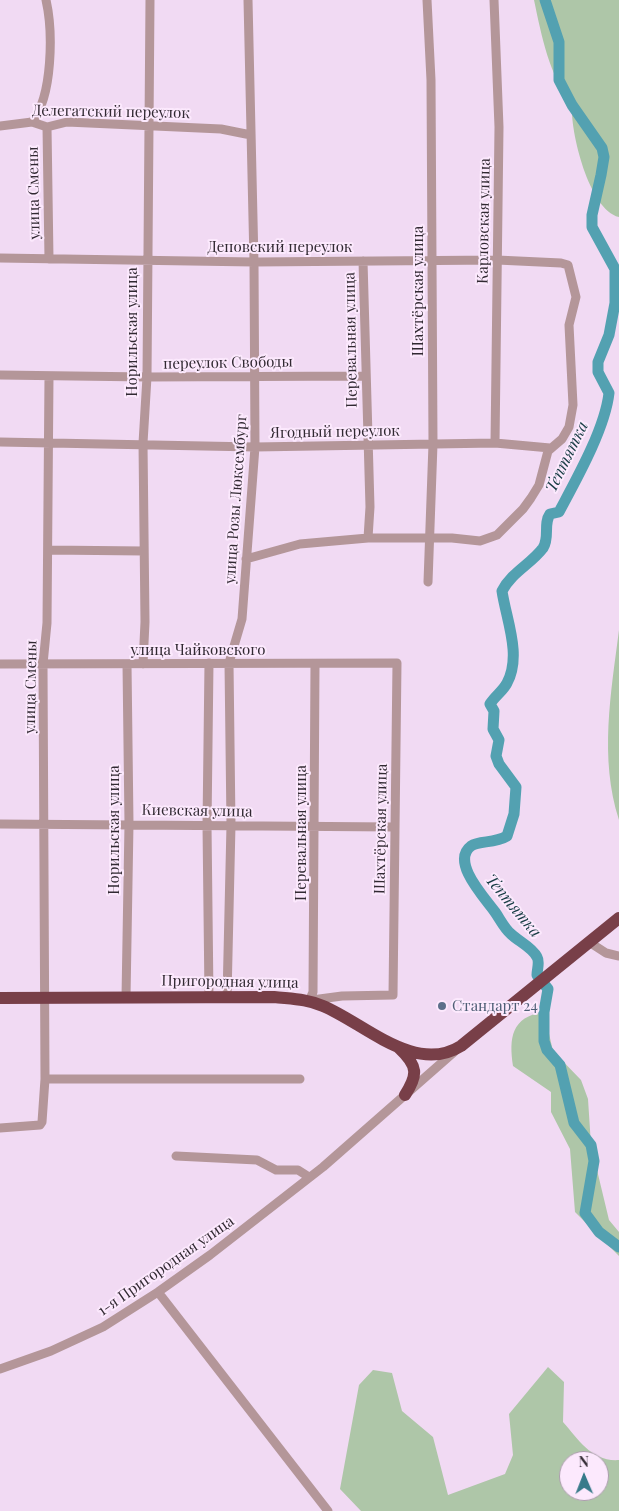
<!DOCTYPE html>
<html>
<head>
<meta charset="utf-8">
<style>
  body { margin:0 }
  #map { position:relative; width:619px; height:1511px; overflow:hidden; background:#f1daf3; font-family:"Playfair Display",serif }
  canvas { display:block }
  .north { position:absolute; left:559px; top:1451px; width:50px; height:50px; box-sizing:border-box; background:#fce9fd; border:1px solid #ab9cac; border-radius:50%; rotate:359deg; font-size:14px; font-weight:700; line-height:20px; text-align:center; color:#312932 }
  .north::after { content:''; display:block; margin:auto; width:18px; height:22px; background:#377a8a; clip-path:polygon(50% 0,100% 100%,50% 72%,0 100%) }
</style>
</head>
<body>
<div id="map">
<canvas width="619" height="1511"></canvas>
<div class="north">N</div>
</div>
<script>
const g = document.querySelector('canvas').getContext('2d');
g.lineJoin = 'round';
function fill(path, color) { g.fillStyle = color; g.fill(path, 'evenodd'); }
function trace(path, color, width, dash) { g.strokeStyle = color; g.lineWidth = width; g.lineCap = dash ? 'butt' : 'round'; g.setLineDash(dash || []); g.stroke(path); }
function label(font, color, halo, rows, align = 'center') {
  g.font = font + ' "Playfair Display",serif'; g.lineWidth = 4; g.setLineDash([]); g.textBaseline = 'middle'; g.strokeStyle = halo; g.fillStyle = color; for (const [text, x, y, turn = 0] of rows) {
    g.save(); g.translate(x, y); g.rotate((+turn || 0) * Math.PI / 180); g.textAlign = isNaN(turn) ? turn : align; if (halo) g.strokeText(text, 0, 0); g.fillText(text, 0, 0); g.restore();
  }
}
fill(new Path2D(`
  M534 0H619V217C589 210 570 131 572 105 549 74 542 38 534 0Z
  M619 630V820C599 758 611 693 619 630Z
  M544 1012 553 1051 581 1080 588 1099 591 1145 609 1220 619 1232V1256L575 1212 570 1149 551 1112V1092L513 1066C509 1038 511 1017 544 1012Z
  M548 1367 564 1382 563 1422C579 1440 592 1462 619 1460V1511H361L340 1489 359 1385 373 1370 392 1373 402 1411 433 1437 448 1495 505 1474 513 1455 509 1414ZM569 1461H599V1491H569Z`), '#aec6a8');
trace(new Path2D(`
  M545 0 559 42V80L572 105 602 148 604 157 601 175 592 215V227L615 269V303L609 335 598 362V372L609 393C605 429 576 480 559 512L550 514C543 524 550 537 543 548 531 564 512 572 502 591 506 619 522 655 507 683 503 691 495 696 490 704L494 711 493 729 499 740 496 756 499 764 516 787 514 814 507 836C494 844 480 840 471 846 450 862 486 899 495 912 500 919 504 928 511 934 518 941 532 947 537 957 540 962 537 969 537 975L548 989 544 1012V1041L547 1050 560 1065 574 1123 591 1145 594 1161 585 1213 599 1232 619 1247`), '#53a1b1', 11);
trace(new Path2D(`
  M427 0 431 80 433 444 428 582
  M494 0 499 127 495 443
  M32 122C53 96 53 31 46 0
  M0 126 32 122 47 127 67 122 221 129 251 135
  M47 127 49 259
  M0 258 254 262 497 260 561 263 568 265 576 297 569 325 573 405 569 427 562 439 548 451 539 485 531 498 523 509 497 535 480 541 452 538H368L300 544 246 559
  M363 261 370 507 368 538
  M0 375 147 377 366 376
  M49 376 47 623 43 664 45 1079H300
  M0 442 255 447 495 443 550 448
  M48 550 144 551
  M209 663 207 825 209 997
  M0 664 397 663 393 995 342 996 312 1000
  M143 664 145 622 143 443 147 377 150 0
  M0 824 394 827
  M589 942 606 953 619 956
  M126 997 129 824 127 664
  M227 997 231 825 229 663 242 619 255 447 254 262 248 0
  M309 1001 313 992 315 664
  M0 1128 40 1125 42 1122 45 1079
  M176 1156 257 1160 276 1170H298L309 1177
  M158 1292 328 1511
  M0 1369 51 1351 103 1327 158 1292 210 1255 323 1167 454 1052`), '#b49699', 9);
trace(new Path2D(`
  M0 998 274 997C291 999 307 999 323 1006 364 1023 415 1075 461 1046L619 918
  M400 1049C418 1066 418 1075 405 1095`), '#783f48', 12);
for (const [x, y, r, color] of [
  [442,1006,5,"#5c6f8a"]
]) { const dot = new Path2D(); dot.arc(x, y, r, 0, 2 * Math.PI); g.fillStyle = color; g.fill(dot); trace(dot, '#fce9fd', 2); }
label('15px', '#312932', '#fce9fd', [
  ["Делегатский переулок",111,112,1],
  ["улица Смены",34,193,-91],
  ["Карловская улица",484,221,-89],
  ["Деповский переулок",280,247],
  ["Шахтёрская улица",418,291,-90],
  ["Норильская улица",132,332,-90],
  ["Перевальная улица",351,340,-91],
  ["переулок Свободы",228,363,-1],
  ["Ягодный переулок",335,432,-1],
  ["улица Розы Люксембург",236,499,-86],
  ["улица Чайковского",198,650],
  ["улица Смены",31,687,-89],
  ["Киевская улица",197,811,1],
  ["Шахтёрская улица",381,829,-89],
  ["Норильская улица",114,830,-90],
  ["Перевальная улица",301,833,-90],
  ["Пригородная улица",230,982,1],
  ["1-я Пригородная улица",166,1266,-35]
]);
label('15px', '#4e5e75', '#fce9fd', [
  ["Стандарт 24",452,1006]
], 'left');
label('italic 16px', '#173c44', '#fce9fd', [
  ["Тептятка",567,457,-64],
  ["Тептятка",513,906,50]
]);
</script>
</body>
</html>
